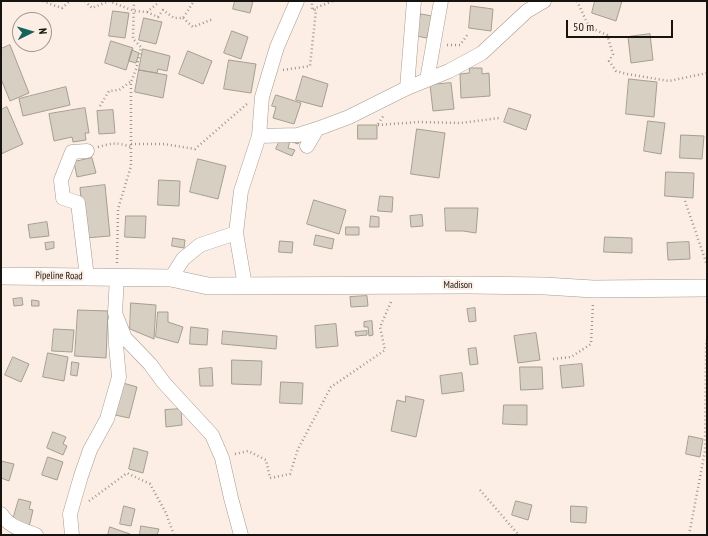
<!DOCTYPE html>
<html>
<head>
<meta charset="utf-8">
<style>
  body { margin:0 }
  #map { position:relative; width:708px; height:536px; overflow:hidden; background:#fceee4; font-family:"PT Sans Narrow",sans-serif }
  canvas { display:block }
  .frame { position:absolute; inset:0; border:2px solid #17130f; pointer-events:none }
  .north { position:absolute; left:12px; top:12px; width:40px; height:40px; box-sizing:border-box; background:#fceee4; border:1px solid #a0968f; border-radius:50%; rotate:85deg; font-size:11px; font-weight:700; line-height:16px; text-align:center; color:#17130f }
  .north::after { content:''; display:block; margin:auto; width:14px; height:18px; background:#16635d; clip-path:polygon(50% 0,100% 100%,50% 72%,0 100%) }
  .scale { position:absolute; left:566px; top:20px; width:107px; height:18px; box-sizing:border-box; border:2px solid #17130f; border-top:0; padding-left:5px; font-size:12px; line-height:14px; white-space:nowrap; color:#17130f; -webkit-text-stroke:3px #fceee4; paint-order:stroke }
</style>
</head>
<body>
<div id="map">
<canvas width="708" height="536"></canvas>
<div class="frame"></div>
<div class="north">N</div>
<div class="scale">50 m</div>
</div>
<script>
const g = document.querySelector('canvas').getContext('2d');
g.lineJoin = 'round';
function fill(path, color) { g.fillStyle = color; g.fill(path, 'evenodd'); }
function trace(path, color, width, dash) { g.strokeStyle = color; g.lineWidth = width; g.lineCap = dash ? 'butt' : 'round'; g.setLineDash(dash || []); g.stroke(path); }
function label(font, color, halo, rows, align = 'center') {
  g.font = font + ' "PT Sans Narrow",sans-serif'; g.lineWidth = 4; g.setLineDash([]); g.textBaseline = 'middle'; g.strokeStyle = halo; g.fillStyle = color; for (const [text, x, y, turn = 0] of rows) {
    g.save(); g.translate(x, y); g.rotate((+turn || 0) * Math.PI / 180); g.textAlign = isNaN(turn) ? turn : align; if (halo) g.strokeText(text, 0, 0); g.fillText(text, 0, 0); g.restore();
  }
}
const building = new Path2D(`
  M235 1H253L250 13 233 9Z
  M595 1H622L616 21 592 13Z
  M471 6 493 9 491 31 469 28Z
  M113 11 129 13 125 38 109 36Z
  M421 14 432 16 427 38 416 36Z
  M144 18 162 22 156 44 139 40Z
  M232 31 248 37 241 59 224 53Z
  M650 34 653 60 631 63 628 37Z
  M111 41 133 48 126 70 105 63Z
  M10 45 29 93 10 101 1 79V49Z
  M143 49 170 56 167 71 158 69 157 73 139 70Z
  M132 50 139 53 136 63 129 61Z
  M188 51 212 61 203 84 179 74Z
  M229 60 256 64 251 93 224 89Z
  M470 68H482V74L489 73 490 96 461 98 460 74 469 73Z
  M139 70 167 75 163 98 135 92Z
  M303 76 328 84 322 107 296 100Z
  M629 79 657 82 654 117 626 114Z
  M451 83 454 109 433 111 430 85Z
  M66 87 70 105 23 116 19 99Z
  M276 95 301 103 294 124 273 118 276 107 272 106Z
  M7 107 23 144 1 154V110Z
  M85 108 89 133H85L86 140 73 142 72 137 54 141 49 114Z
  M509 108 531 115 526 130 504 122Z
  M113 110 115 133 99 134 97 111Z
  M648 121 665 123 661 154 644 151Z
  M358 125H377V139H358Z
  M417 129 445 133 439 178 411 174Z
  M681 135 704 136 702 159 680 158Z
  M282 136H302L298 144 290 141 288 148 295 150 292 156 276 149Z
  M92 158 96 173 77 177 74 162Z
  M198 159 226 166 218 199 190 192Z
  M666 172 694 173 693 198 665 196Z
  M159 180 180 181 179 206 158 205Z
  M105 185 110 236 85 238 80 188Z
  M380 196 393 197 392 212 378 211Z
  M314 200 346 210 339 234 307 224Z
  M445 208H478L476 233 463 231H446Z
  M422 215 423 226 411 227 410 216Z
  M126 216H146L145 238 125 237Z
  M371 216 379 217V227H370Z
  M47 222 49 236 30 238 28 225Z
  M346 227H359V235H346Z
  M316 235 334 239 332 249 314 245Z
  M605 237 632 238V253L604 252Z
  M173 238 185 240 184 248 172 246Z
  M280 241 293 242 292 253 279 252Z
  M54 242V248L46 250 45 243Z
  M689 242 690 259 668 260 667 243Z
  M367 296 368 306 351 307 350 297Z
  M22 298 23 305 14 306 13 299Z
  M32 300 39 301V306H32Z
  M131 303 156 305 154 339 130 329Z
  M475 308 476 321 469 322 467 309Z
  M78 310 108 311 106 358 75 356Z
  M158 312H168V322L183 327 178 343 156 337Z
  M372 321 373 335 369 336 368 327H364V322Z
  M336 324 338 346 316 348 315 326Z
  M191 327 208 329 207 345 190 344Z
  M54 329 74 330 72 352 52 351Z
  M223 331 277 336 276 349 222 344Z
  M367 331V335L356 336 355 332Z
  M536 333 540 360 518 363 514 336Z
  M476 348 478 364 470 365 468 349Z
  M48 353 68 357 64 381 43 377Z
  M13 357 29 364 21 382 5 375Z
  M232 360 262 361 261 385 232 384Z
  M72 362 79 363 77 376 71 375Z
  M582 364 584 386 562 388 560 366Z
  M520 367H542L543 389 521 390Z
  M212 368 213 386H200L199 369Z
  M462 373 464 391 442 394 440 376Z
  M281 382 303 383 302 404 280 403Z
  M123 383 137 387 129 418 115 415Z
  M406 396 424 400 416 437 391 431 397 400 405 402Z
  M504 405H527V425L503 424Z
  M181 409 182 425 166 427 165 410Z
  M53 432 66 437 63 444 67 446 63 455 47 448Z
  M689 436 703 439 700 457 686 454Z
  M134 448 148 452 143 473 129 469Z
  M48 457 63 462 57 480 42 475Z
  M1 461 14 464 9 481 1 478Z
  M19 499 31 502 29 509 33 510 29 527 12 523Z
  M516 501 532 505 528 520 512 515Z
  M124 506 135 509 131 526 120 524Z
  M571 506 587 507 586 523 571 522Z
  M141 526 159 529 157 535H140Z
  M110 527 130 534V535H108Z`);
fill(building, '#d7d0c2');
trace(building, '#a49e91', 1);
const minor = new Path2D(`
  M427 80 441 1
  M407 88 414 1
  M259 136 298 135 317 129 349 117 407 88 449 71 482 53 527 11 544 1
  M307 146 317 129
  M87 277 78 203 63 198 61 180 72 152 87 151
  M117 277 115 313 125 338 150 364 164 383 212 435 222 458 231 498 241 535
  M171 278 183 259 200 245 236 233
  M245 286 236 233 241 191 259 136 262 97 277 47 297 1
  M1 514C9 527 23 530 36 535
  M72 535 70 514 81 476 90 450 107 419 119 377 116 345 115 321`);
const tertiary = new Path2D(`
  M1 276 171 278 208 286 469 285 545 286 593 289 707 288`);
trace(minor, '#a69a90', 15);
trace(tertiary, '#a69a90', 18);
trace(new Path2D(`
  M43 1 50 4 62 8 70 1
  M85 1 92 8 109 1 134 11 147 12 158 3 159 1
  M577 1 589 27 607 35 613 54 609 61 616 71 627 74 669 81 707 73
  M313 9 333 1
  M147 12 158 17 163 10 174 18H183L194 1
  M183 18 193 27 213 19
  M447 45H460L468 34
  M283 70 310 66 316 10 312 9V1
  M100 106 109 91 119 90 130 82
  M378 124 384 115
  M378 125 419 122 461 123 499 118
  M131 144H164L195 149 248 103
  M98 147C113 143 116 142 131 147
  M685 201 707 265
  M117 263 118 209 131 166V82L136 69 140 53 141 47 133 39 134 1
  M553 359 571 357 591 344 593 303
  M235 454 248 451 266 460 270 478 290 474 298 449 331 387 385 350 380 327 391 302 392 301
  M480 490 517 533 518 535
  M89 501 127 473 150 484 166 513 174 535
  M689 535 705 451 706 347 707 340`), '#a0968f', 2.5, [1, 3]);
trace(minor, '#fff', 14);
trace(tertiary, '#fff', 17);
label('10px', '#17130f', '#fceee4', [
  ["Pipeline Road",59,276,1],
  ["Madison",458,285]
]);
</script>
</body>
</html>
